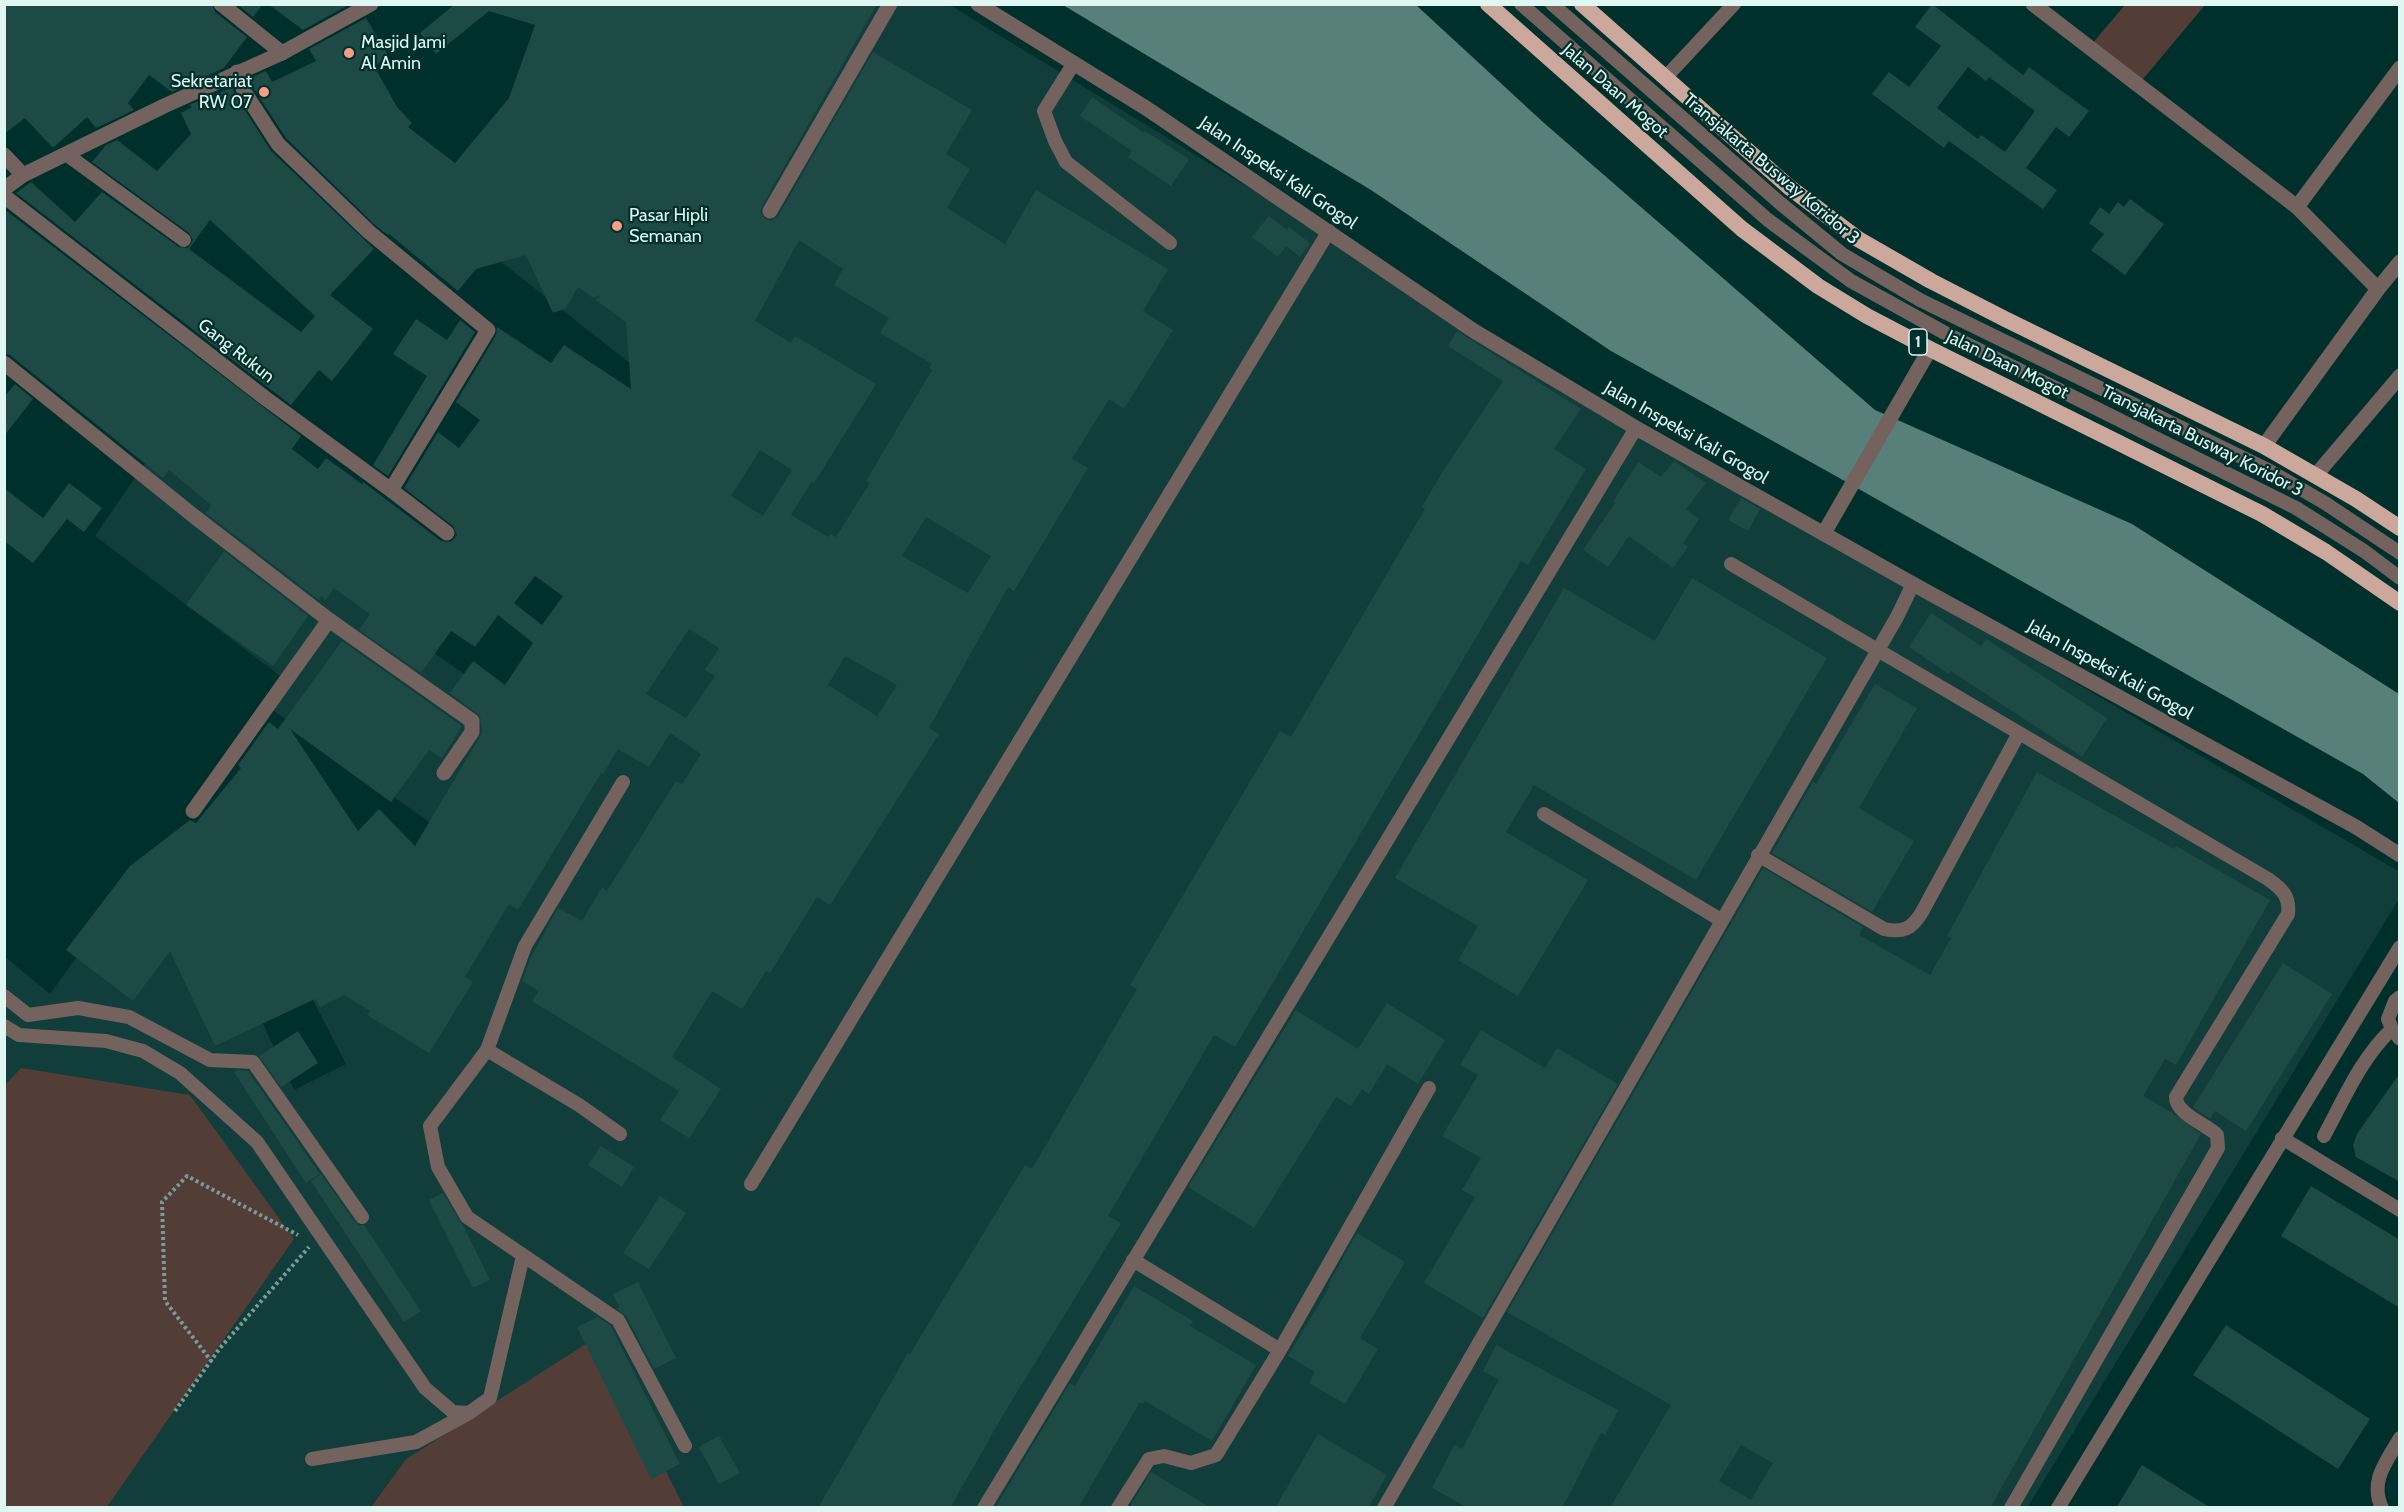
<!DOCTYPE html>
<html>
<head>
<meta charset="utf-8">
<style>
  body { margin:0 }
  #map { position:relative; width:2404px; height:1512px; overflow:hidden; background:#00302c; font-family:Cabin,sans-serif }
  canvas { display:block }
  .frame { position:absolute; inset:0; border:6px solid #dff6f3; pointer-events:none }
</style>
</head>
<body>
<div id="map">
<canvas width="2404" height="1512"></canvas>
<div class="frame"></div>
</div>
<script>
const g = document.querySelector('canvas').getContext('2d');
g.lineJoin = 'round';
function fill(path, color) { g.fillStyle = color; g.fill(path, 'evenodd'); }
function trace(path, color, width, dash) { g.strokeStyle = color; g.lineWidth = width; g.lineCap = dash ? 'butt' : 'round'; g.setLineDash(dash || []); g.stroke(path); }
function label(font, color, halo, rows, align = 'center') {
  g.font = font + ' Cabin,sans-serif'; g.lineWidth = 4.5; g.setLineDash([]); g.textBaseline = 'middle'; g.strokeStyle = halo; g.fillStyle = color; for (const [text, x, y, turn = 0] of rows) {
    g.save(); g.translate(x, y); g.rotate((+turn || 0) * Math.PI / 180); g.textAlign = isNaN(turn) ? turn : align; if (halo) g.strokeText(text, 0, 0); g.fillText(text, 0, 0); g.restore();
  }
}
fill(new Path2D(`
  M544 4 950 5 1732 483 2400 872 2399 899 2027 1508 684 1507 598 1336 406 1459 370 1507H107L294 1239 21 1068 5 1086 4 956 50 994 145 863 221 934 294 1090 346 1064 288 952 377 902 436 827 270 708 287 681 95 536 150 456 535 723 726 439 434 209 509 117Z`), '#113e3a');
fill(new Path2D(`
  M2125 5H2205L2133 91 2085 52Z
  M21 1068 190 1095 294 1239 107 1507H5L4 1086Z
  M598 1336 684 1507 370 1508 406 1459Z`), '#533d37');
fill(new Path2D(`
  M1063 5H1416L1544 123 1875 410 2132 524 2399 694V803L2363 774 1834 475 1611 351 1371 190Z`), '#58807b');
fill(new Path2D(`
  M4 4H212L215 12 247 37 224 68 172 92 149 75 128 103 134 110 96 128 87 117 53 148 25 118 4 134Z
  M237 4H263L253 17Z
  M268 4H350L303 30Z
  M455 4H877L762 206 760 212 765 219 771 221 778 216 873 52 972 110 946 154 970 169 947 208 1005 244 1036 190 1168 269 1143 311 1173 330 1124 409 1109 399 1072 459 1088 468 1014 591 1008 587 929 728 939 734 830 905 817 897 770 973 766 971 742 1009 712 991 672 1057 721 1089 689 1138 660 1120 679 1091 532 1001 539 991 522 981 531 957 558 908 582 921 602 887 607 891 676 781 682 784 701 754 670 733 649 767 618 749 603 774 601 773 518 910 509 904 465 977 473 982 429 1053 367 1015 370 1011 344 995 320 1007 315 999 215 1046 170 951 133 1001 66 950 130 866 190 820 196 823 241 768 238 765 269 722 278 729 342 641 462 726 442 758 429 750 391 802 290 729 358 831 379 809 415 846 482 733 480 716 450 693 473 661 505 685 533 643 498 615 475 647 451 631 421 673 359 630 370 614 334 588 326 600 321 596 319 600 206 513 211 505 169 470 163 478 10 355 4 353V209L301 436 292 449 318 469 326 458 362 484 363 482 441 541 451 542 457 535 453 526 404 488 438 432 459 448 480 420 456 402 496 335 497 327 551 363 564 345 631 389 626 322 596 300 600 295 593 298 578 287 566 308 553 313 526 255 476 269 458 291 389 234 388 235 375 225 286 138 254 89 250 78 266 71 272 82 316 61 309 49 366 18 389 57 374 66 397 107 412 123 408 127 455 163 509 98 535 25 489 11 436 54 420 33ZM799 240 843 269 834 285 889 318 880 333 932 364 929 368 932 370 866 481 870 483 836 537 830 534 828 537 791 515 811 482 814 483 876 384 795 336 791 343 755 321ZM760 450 792 470 763 516 731 496ZM926 517 991 556 968 593 902 556ZM535 576 563 596 542 625 514 603ZM689 629 719 648 705 670 715 676 686 718 646 694ZM845 656 897 685 877 716 828 685Z
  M1932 4 2023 75 2029 67 2089 111 2069 137 2056 127 2026 168 2057 190 2043 209 1949 141 1944 148 1872 94 1889 72 1909 87 1941 46 1915 27ZM1968 67 1986 81 1989 77 2035 111 2005 152 1981 135 1978 139 1937 108Z
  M232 87 237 98 271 151 374 249 330 295 373 329 332 381 319 370 291 405 16 193 31 182 75 222 102 192 179 247 188 248 193 240 189 233 92 162 106 145 117 140 157 171 191 134 181 113 192 107 189 105 201 100 199 103ZM210 220 315 316 301 332 189 249Z
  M1092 97 1144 133 1145 131 1189 159 1171 186 1128 157 1132 151 1080 116Z
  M2130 199 2164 224 2125 275 2091 250 2104 234 2089 223 2100 207 2109 214 2118 202 2124 207Z
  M1269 216 1287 230 1289 227 1310 243 1300 257 1286 246 1278 257 1252 237Z
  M416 319 447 340 460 320 475 332 388 476 373 465 427 376 393 354Z
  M1457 331 1581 409 1554 449 1586 469 1528 565 1521 561 1235 1047 1214 1035 1108 1216 1121 1223 1006 1410 950 1508H818L908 1353 910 1354 1025 1165 1032 1169 1137 989 1130 985 1280 731 1291 737 1425 509 1422 507 1443 471 1503 381 1448 346Z
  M15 384 33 399 4 436V397Z
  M1674 461 1706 483 1686 509 1699 519 1683 543 1688 547 1673 568 1629 536 1608 567 1583 550 1615 503 1613 502 1638 462 1661 477Z
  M69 483 102 508 84 532 67 519 33 563 4 541V488L43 518Z
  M1741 498 1760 509 1748 531 1728 520Z
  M224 551 308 616 273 666 186 605Z
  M1692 578 1827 658 1696 880 1534 785 1506 832 1588 880 1518 996 1458 960 1478 926 1395 878 1564 588 1655 641Z
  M1931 613 1981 646 1986 639 2107 718 2082 757 1951 671 1949 674 1909 647Z
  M1875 684 1917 708 1859 808 1914 841 1872 912 1772 853 1813 782 1816 784Z
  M2037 772 2174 849 2176 846 2270 900 2176 1065 2165 1059 2143 1096 2173 1113 2201 1134 1990 1508H1610L1671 1405 1507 1312 1763 868 1863 927 1859 935 1930 975 1951 938 1947 936ZM1741 1445 1773 1463 1751 1500 1719 1481Z
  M2283 963 2332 994 2246 1131 2215 1111 2210 1119 2193 1107Z
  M1387 1003 1445 1040 1418 1084 1387 1064 1369 1094 1362 1089 1351 1106 1336 1097 1254 1228 1188 1187 1296 1010 1358 1049Z
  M1481 1030 1545 1068 1557 1048 1618 1084 1483 1318 1424 1283 1475 1197 1462 1190 1481 1158 1442 1136 1478 1075 1460 1065Z
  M298 1031 318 1063 281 1087 259 1056Z
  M237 1070 248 1071 320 1174 306 1183 234 1072Z
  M2400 1073V1182L2356 1157 2353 1145 2357 1134Z
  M601 1146 634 1167 622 1187 588 1165Z
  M321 1174 355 1222 359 1225H364L421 1311 404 1322 311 1181Z
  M2311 1186 2400 1240V1308L2281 1236Z
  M443 1193 463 1225 490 1280 473 1288 429 1200Z
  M660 1196 686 1213 649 1269 623 1253Z
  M1357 1233 1405 1262 1360 1338 1378 1349 1345 1404 1309 1383 1315 1372 1288 1356 1330 1286 1328 1285Z
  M638 1282 676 1358 654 1369 626 1316 616 1308 619 1307 613 1294Z
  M1134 1286 1193 1321 1190 1326 1256 1365 1212 1441 1145 1401 1143 1404 1140 1402 1078 1508H995L1070 1383 1075 1386Z
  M598 1317 611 1326 680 1464 651 1479 577 1327Z
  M2226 1325 2370 1419 2338 1469 2193 1375Z
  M1496 1345 1618 1410 1605 1435 1601 1433 1562 1508H1468L1432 1488 1454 1445 1462 1449 1499 1379 1483 1371Z
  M1318 1434 1387 1475 1368 1508H1275Z
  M719 1436 740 1473 719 1484 699 1447Z
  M2142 1465 2211 1508H2116Z
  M1151 1472 1211 1508H1129Z`), '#1e4a46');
trace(new Path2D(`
  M212 1362 165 1301 162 1202 187 1176 298 1235
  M175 1411 220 1348 309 1247`), '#7a9c99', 4, [3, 3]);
trace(new Path2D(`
  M1521 4 1768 220 1851 281 1945 333 2296 508 2364 551 2400 578
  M1552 4 1780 203 1842 254 1920 300 2268 470 2325 503 2400 553
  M1074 63 1044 111 1055 141 1066 162 1170 243
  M1665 78 1734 4
  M66 154 184 240
  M1731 564 2268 879C2282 889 2290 896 2288 914L2176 1097C2176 1114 2206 1124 2217 1135L2218 1148 2011 1508
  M1544 814 1721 920
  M1758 855 1884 929C1903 933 1912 929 1922 912L2019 733
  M4 996 28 1015 78 1008 129 1017 210 1060 253 1062 362 1217
  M2400 997 2395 1001 2388 1019 2392 1029 2400 1039
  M4 1026 19 1035 106 1041 143 1051 180 1073 257 1142 425 1388 453 1412 469 1413 490 1398 523 1256
  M487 1050 430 1126 438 1167 467 1217 618 1320 685 1446
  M620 1134 579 1105 487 1050 525 946 623 782
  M2324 1136C2344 1099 2361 1058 2392 1029
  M2282 1138 2400 1210
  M751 1184 1329 231
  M1133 1260 1280 1350
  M312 1459 416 1442 469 1413
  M984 1508 1636 428
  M1118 1508 1149 1459 1164 1456 1191 1463 1216 1455 1280 1350 1429 1088
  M1384 1508 1897 617 1913 584
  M2058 1508 2400 947
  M2382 1508C2369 1481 2387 1461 2400 1438`), '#73625e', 14);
trace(new Path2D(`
  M221 4 282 53
  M978 4 1146 108 1474 331 1636 428 1913 584 2356 827 2400 855
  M2033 4 2297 207
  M237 72 245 93 278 144 369 232 488 330 391 490
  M4 155 23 175
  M4 196 265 398 391 490 447 533
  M770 211 890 4
  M2378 289 2400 262
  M4 363 195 517 329 620 472 721V732L444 773
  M2264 446 2378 289 2297 207 2400 68
  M2316 475 2400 376
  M1824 533 1930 349
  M193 811 329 620`), '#73625e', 15);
trace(new Path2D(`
  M4 189 23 175 164 106 282 53 371 4`), '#73625e', 15);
trace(new Path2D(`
  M1488 4 1742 229 1818 286 1867 316 1930 349 2262 514 2326 552 2400 603
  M1582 4 1789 187 1858 239 1931 281 2005 319 2264 446 2356 499 2400 528`), '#cca79c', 16);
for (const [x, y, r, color] of [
  [349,53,6,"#f49e86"],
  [264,92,6,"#f49e86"],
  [617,226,6,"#f49e86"]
]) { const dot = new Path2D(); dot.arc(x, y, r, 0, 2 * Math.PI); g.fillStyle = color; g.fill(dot); trace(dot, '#00302c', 2); }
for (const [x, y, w] of [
  [1918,342,18]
]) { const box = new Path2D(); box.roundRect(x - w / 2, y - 13, w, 26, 4.5); g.fillStyle = '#00302c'; g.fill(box); trace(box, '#dff6f3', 1.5); }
label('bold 16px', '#dff6f3', null, [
  ["1",1918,342]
]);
label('18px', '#dff6f3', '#00302c', [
  ["Masjid Jami",361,43],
  ["Al Amin",361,64],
  ["Sekretariat",252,82,"right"],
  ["RW 07",252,103,"right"],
  ["Pasar Hipli",629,216],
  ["Semanan",629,237]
], 'left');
label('18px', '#dff6f3', '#00302c', [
  ["Jalan Daan Mogot",1615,91,41],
  ["Transjakarta Busway Koridor 3",1771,169,40],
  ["Jalan Inspeksi Kali Grogol",1278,173,34],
  ["Gang Rukun",236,351,38],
  ["Jalan Daan Mogot",2007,365,26],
  ["Jalan Inspeksi Kali Grogol",1686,433,30],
  ["Transjakarta Busway Koridor 3",2202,441,27],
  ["Jalan Inspeksi Kali Grogol",2110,670,29]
]);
</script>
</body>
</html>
